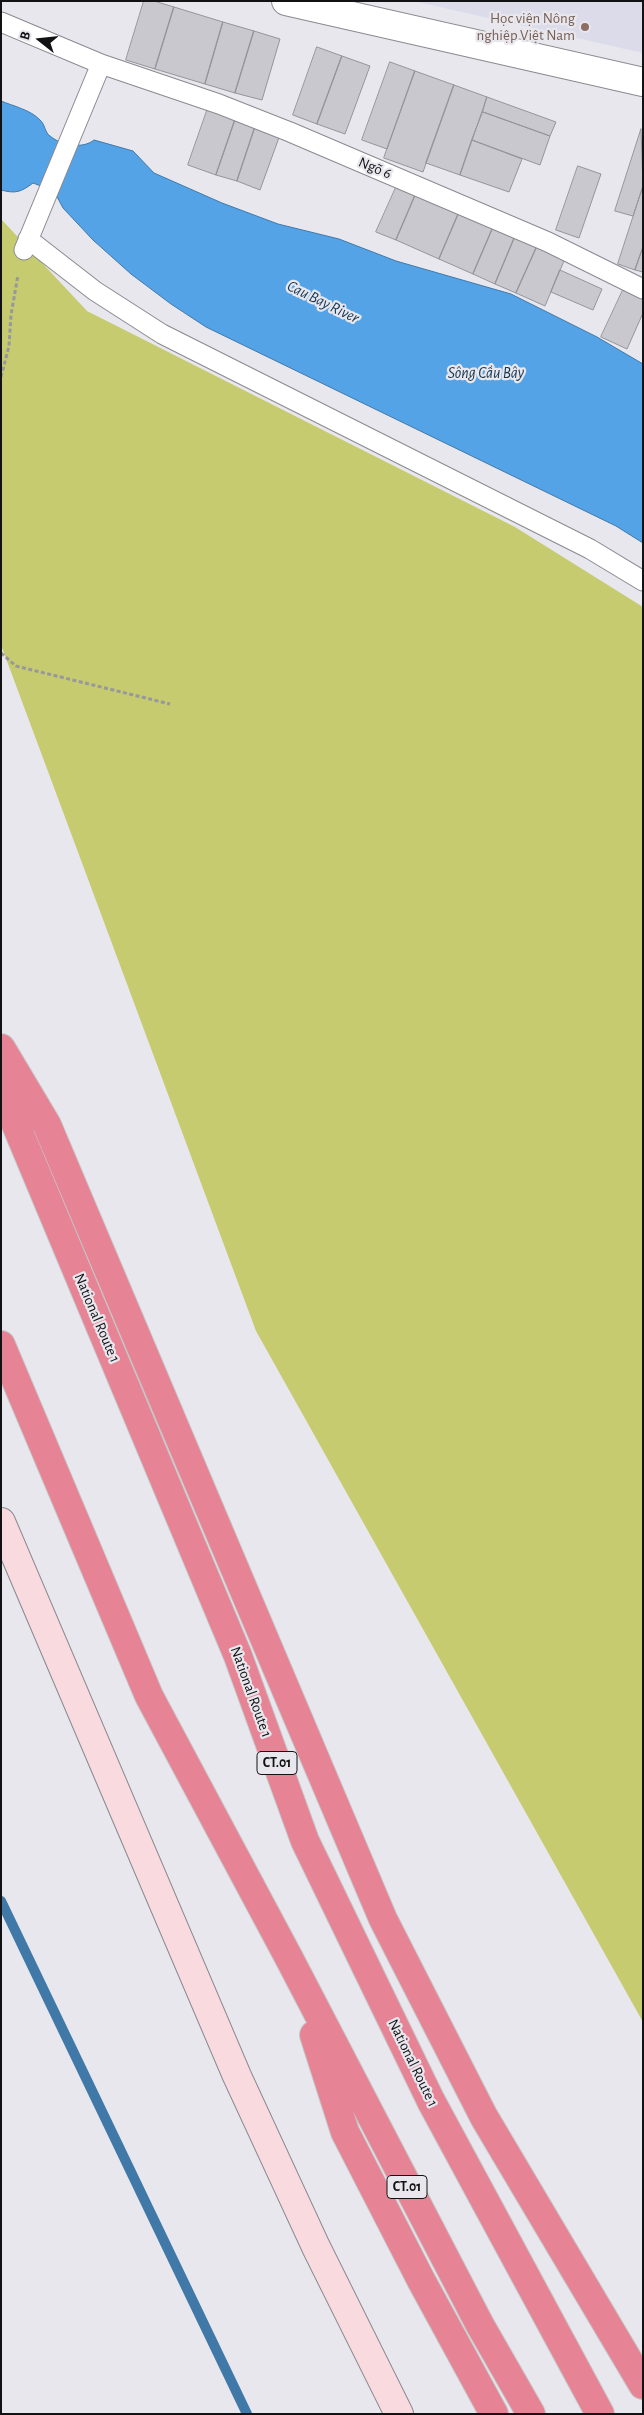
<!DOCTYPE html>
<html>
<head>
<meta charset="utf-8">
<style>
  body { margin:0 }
  #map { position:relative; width:644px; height:2415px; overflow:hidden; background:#e7e7ed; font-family:"Alegreya Sans",sans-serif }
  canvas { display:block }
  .frame { position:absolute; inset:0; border:2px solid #121214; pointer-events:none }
  .north { position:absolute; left:15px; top:15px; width:50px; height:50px; -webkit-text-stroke:4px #e7e7ed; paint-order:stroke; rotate:286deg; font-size:14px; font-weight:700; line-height:20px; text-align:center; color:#121214 }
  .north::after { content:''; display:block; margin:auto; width:18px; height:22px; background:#121214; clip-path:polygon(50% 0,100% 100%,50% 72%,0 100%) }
</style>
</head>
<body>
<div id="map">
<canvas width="644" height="2415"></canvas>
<div class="frame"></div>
<div class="north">B</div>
</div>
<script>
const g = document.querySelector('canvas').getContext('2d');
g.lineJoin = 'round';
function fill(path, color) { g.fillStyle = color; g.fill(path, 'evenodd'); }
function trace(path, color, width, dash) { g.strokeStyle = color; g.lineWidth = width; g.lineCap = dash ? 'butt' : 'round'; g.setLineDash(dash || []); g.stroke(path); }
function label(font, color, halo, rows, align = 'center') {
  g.font = font + ' "Alegreya Sans",sans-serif'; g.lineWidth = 4.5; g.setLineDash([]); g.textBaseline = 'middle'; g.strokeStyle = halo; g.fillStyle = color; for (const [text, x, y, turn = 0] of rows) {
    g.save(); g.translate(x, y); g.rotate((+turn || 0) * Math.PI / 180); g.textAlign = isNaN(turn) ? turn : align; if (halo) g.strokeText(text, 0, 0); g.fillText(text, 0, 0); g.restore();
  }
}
fill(new Path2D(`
  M413 1H643V53Z`), '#dcdbe9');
fill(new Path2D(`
  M1 219 87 311 515 527 643 607V2022L256 1331 1 645Z`), '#c6cb6f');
const water = new Path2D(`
  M1 101C13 106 31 110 40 120 45 124 45 133 50 136 62 146 83 149 94 140L133 151 154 173 222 203 278 224 339 239 396 261 511 294 597 337 643 364V543L616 526 206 327 171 304 131 274 93 240 63 208 54 191 33 183C21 192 16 194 1 190Z`);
fill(water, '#54a3e7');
trace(water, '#4078a8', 1);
trace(new Path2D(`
  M1 1901 247 2414`), '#4078a8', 10);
const building = new Path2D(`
  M144 1H154L174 7 155 69 126 60Z
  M174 7 223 22 205 84 155 69Z
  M223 22 254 31 235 93 205 84Z
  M254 31 280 39 262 100 235 93Z
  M317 47 342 56 317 124 293 115Z
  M342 56 370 66 345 134 317 124Z
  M390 62 415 71 387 149 362 140Z
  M415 71 454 85 423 172 384 158Z
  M454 85 487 97 460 175 426 163Z
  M487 97 556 122 550 136 483 112Z
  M208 108 236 117 216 175 188 165Z
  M483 112 550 136 540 165 472 140Z
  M236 117 256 124 237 181 216 175Z
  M256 124 281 132 260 190 237 181Z
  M641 129 643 186 633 216 615 211Z
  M472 140 522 159 509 192 460 175Z
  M578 166 601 174 579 238 556 230Z
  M398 183 417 191 396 240 376 232Z
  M643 186V247L635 270 618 264Z
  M417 191 460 210 439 259 396 240Z
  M460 210 494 225 473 274 439 259Z
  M494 225 516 234 495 284 473 274Z
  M516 234 538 244 516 293 495 284Z
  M538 244 566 256 545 306 516 293Z
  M643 247V272L635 270Z
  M560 270 602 289 593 310 551 292Z
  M623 290 643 299V313L627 349 601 337Z`);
fill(building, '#c8c8ce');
trace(building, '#949499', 1);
const service = new Path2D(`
  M1 22 101 64 219 104 290 132 548 242 643 289
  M28 239 95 291 162 334 590 549 643 581
  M24 250 101 64`);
const minor = new Path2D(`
  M286 1 643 82`);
const secondary = new Path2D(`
  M1 1522 237 2076 316 2247 399 2414`);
const motorway = new Path2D(`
  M1 1048 47 1125 383 1919 484 2117 643 2385
  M1 1089 238 1656 305 1841 431 2101 600 2414
  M1 1345 149 1696 289 1958 480 2325 531 2414
  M314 2035 345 2132 421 2280 494 2414`);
trace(service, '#8a8a90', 21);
trace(minor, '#8a8a90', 30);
trace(secondary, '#8a8a90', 30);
trace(motorway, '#c6c6c7', 30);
trace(new Path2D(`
  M1 377 9 346 11 315 18 275
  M1 653 16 666 170 704`), '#97979c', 3, [4, 2.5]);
trace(service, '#fff', 19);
trace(minor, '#fff', 28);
trace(secondary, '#f8dadf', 28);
trace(motorway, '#e68394', 28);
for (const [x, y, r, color] of [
  [585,27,5,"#8d6e63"]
]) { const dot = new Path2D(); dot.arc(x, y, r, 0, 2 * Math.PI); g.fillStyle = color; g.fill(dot); trace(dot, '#e7e7ed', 2); }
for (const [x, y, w] of [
  [277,1763,40],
  [407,2187,40]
]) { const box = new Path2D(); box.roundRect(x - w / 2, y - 11.5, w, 23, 4); g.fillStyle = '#e7e7ed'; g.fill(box); trace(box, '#121214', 1); }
label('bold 14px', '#121214', null, [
  ["CT.01",277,1763],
  ["CT.01",407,2187]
]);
label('15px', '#785e54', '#e7e7ed', [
  ["Học viện Nông",575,18],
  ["nghiệp Việt Nam",575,35]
], 'right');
label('15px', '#121214', '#e7e7ed', [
  ["Ngõ 6",375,168,23],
  ["National Route 1",97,1318,67],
  ["National Route 1",251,1692,70],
  ["National Route 1",413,2063,64]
]);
label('italic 16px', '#163753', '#e7e7ed', [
  ["Cau Bay River",323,302,26],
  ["Sông Cầu Bây",486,373]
]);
</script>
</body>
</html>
